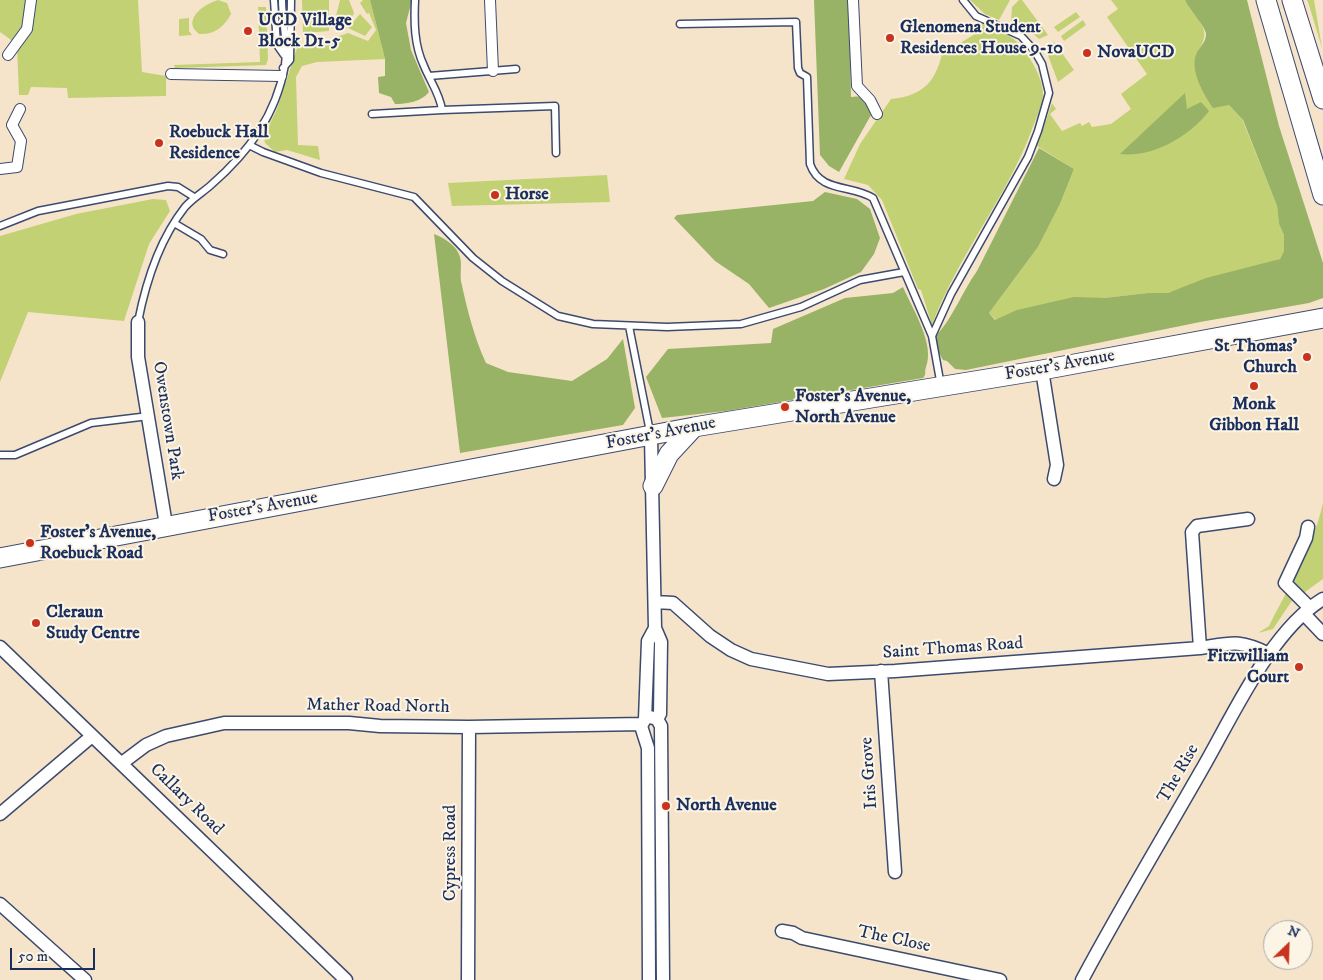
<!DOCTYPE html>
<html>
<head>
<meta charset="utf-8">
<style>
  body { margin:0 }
  #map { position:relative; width:1323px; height:980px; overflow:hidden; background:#f6e4ca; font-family:"IM FELL DW Pica",serif }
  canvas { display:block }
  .north { position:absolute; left:1263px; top:920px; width:50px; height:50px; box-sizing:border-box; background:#fcf5e5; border:1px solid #a2a6af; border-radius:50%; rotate:24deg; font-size:14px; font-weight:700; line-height:20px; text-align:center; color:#1b2f5e }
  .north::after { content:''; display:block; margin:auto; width:18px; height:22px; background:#c8321e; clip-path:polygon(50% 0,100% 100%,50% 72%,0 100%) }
  .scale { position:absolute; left:10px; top:948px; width:85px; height:22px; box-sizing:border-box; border:2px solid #1b2f5e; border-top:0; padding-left:6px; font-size:15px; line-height:18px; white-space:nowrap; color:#1b2f5e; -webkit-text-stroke:4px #fcf5e5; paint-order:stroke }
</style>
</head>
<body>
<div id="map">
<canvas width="1323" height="980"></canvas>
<div class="north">N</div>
<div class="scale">50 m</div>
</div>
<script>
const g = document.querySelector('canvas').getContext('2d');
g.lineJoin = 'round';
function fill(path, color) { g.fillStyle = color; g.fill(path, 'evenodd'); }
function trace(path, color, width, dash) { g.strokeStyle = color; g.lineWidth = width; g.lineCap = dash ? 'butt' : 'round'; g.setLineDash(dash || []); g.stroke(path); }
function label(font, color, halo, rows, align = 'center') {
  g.font = font + ' "IM FELL DW Pica",serif'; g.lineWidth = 4; g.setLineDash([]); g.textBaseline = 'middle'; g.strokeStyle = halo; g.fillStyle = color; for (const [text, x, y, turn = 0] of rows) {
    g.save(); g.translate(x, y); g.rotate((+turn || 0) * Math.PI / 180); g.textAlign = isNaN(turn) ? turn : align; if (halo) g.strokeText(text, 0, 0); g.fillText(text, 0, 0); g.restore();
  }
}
fill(new Path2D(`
  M0 0H27L25 28 14 42 0 32Z
  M33 0H138L142 72 166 76V96L68 98 67 88 31 87 28 95H19L17 47 32 31Z
  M218 0 227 3 231 14C224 27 214 35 199 34 181 20 204 4 218 0Z
  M302 0H329V31L303 33Z
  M340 0H349L354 13 346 29 343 30 336 16Z
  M363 0H370L385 59 317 62 302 66 296 77 298 145 318 146 320 160 287 150 275 152 265 143 264 136 277 109 298 45 302 47 338 43 337 37 348 33 368 41 376 30 369 13 367 14 360 3Z
  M970 0H1010L999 20 985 14Z
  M1019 0H1022L1048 35 1039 39 1029 30 1011 21 1012 7Z
  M1111 0H1185C1196 21 1214 28 1198 51L1221 105H1229L1242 119 1277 206 1279 224 1284 235V251L1280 259 1168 293H1148L1104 298 996 320 989 313 1038 247 1060 204 1074 169 1037 146 1052 103 1056 109 1050 114 1062 131 1080 123 1082 126 1089 122 1092 127 1111 124 1131 109 1121 94 1147 74 1107 17 1118 9Z
  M1307 0H1314L1322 48 1309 5Z
  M258 7H266L268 59 266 65 175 68 174 65 260 62Z
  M1076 12 1080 17 1058 32 1054 27Z
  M360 14 372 27 365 36 348 28Z
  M189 18V31L192 35 179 36V19Z
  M1083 20 1086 25 1064 41 1061 36Z
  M981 23C992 31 1008 32 1017 42 1029 54 1044 79 1043 96 1041 108 1035 121 1031 132 1005 200 957 257 932 325L921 290 918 289 882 200 868 185 844 179 860 144 891 99C922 96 935 83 942 54L980 31 976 24Z
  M1054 42 1074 70 1058 82 1046 50Z
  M607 175 610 202 452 206 448 183Z
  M153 199 166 200 170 211 149 244 124 321 28 312 0 382V236L76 214Z
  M1323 503V579L1291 602 1273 629 1258 633 1269 626C1289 586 1313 548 1323 503Z`), '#c1d173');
fill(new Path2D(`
  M370 0H412L406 23 411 50 429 92C421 102 407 104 395 104L391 97 379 93 378 77 385 76V59Z
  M814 0H849L851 97 863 96 871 115 839 172 829 166 820 155Z
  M1185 0H1247L1279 126 1323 263V298L1309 303 1200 322 966 370 955 369 947 361 943 360 938 351 935 337C953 318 962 292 977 271L1039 148 1074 169 1060 204 1038 247 989 313 995 320 1017 310 1074 297 1104 298 1148 293H1168L1206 278 1280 259 1284 251V235L1279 224 1277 206 1243 120 1229 105 1213 108C1204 95 1192 74 1195 58 1197 48 1207 43 1206 33 1204 25 1189 9 1185 0Z
  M1185 93 1187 109 1201 102 1209 111C1190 136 1153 158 1120 154Z
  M825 192 857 199 870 209 880 238 874 254 861 272 824 289 769 308 749 284 715 261 674 218 677 215 813 201Z
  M434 234C445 238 457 246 460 257 462 264 460 273 461 281 467 309 474 337 486 363L508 372 572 381 607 359 623 339 635 408 623 425 460 453Z
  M903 287C913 310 935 344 926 367 924 372 927 374 923 378L726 411 662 418 646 377 668 349 771 343 773 329 845 298 893 293Z`), '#98b365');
const service = new Path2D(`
  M274 0 277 45 284 55
  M415 0C414 22 414 45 424 66 430 81 440 94 442 110L555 106 556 153
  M680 24 796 22 798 68 800 73 807 77 810 164C820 193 851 184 873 198L932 336
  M283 68 290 60 291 0
  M429 76 516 69
  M372 114 442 110
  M251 146 263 152 321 173 414 197 473 258 502 281 558 316 593 324 667 327 741 324 801 307 860 280 904 272
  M174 223 201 239 210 250 223 254
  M0 226 38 211 168 186 178 187 194 197
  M138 322C146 281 159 240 185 207 193 198 202 193 211 185 249 152 276 115 285 65 288 44 282 21 282 0
  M629 326 650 432
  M941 386 932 336 951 294 1028 157 1038 131 1049 93 1042 64 1034 50 1021 36 976 16 963 0
  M0 455H15L91 423 149 416`);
const pedestrian = new Path2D(`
  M490 0 493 71
  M853 0 857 86 870 100 877 114
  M8 55 27 29 31 0
  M171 74 281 76
  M0 169 17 167 21 141 12 125 20 109`);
const minor = new Path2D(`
  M138 322V357L166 525
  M1042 370 1057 465 1054 479
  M651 437 655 628 661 642 660 714 657 719
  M1308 527 1306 538 1285 583 1310 608
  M655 602 673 603 710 636 731 650 751 659 828 674 895 671 1200 648C1232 643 1239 639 1269 654
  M1304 614 1323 634
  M0 647 346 980
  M1200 648 1192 532 1197 526 1248 519
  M881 671 895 872
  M650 717 657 719 661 726 663 980
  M122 763 146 745 166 736 224 723H349L380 726 469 727 642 724
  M0 814 92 736
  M0 904 85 980
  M782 931 793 933 802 938 1000 980
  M468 980 469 727
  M649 980 648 748 641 726 645 719 648 641 655 628
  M1082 980C1120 909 1161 841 1201 771 1232 718 1270 631 1323 599`);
const secondary = new Path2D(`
  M1266 0 1323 195
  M1292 0 1323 99
  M653 486 669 454 694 427
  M0 558 694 427 1042 370 1323 318`);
trace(service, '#3c4a6e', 9);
trace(pedestrian, '#3c4a6e', 12);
trace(minor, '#3c4a6e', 15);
trace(secondary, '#3c4a6e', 21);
trace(service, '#fff', 6);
trace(pedestrian, '#fff', 10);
trace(minor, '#fff', 12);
trace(secondary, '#fff', 19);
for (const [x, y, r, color] of [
  [248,31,5,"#c8321e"],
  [890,38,5,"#c8321e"],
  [1087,53,5,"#c8321e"],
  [159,143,5,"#c8321e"],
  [495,195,5,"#c8321e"],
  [1307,357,5,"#c8321e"],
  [1254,386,5,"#c8321e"],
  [785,407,5,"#c8321e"],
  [30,543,5,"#c8321e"],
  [36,623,5,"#c8321e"],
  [1299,667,5,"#c8321e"],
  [666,806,5,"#c8321e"]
]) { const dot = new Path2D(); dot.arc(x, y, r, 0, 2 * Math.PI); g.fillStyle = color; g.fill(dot); trace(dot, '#fcf5e5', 2); }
label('bold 18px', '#1b2f5e', '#fcf5e5', [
  ["UCD Village",258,21],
  ["Block D1-5",258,42],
  ["Glenomena Student",900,28],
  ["Residences House 9-10",900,49],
  ["NovaUCD",1097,53],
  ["Roebuck Hall",169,133],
  ["Residence",169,154],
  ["Horse",505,195],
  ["St Thomas'",1297,347,"right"],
  ["Church",1297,368,"right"],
  ["Foster's Avenue,",795,397],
  ["North Avenue",795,418],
  ["Monk",1254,405,"center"],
  ["Gibbon Hall",1254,426,"center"],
  ["Foster's Avenue,",40,533],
  ["Roebuck Road",40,554],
  ["Cleraun",46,613],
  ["Study Centre",46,634],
  ["Fitzwilliam",1289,657,"right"],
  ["Court",1289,678,"right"],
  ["North Avenue",676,806]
], 'left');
label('18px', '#1b2f5e', '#fcf5e5', [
  ["Foster's Avenue",1060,366,-10],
  ["Owenstown Park",167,421,81],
  ["Foster's Avenue",661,434,-11],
  ["Foster's Avenue",263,508,-10],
  ["Saint Thomas Road",953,649,-4],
  ["Mather Road North",378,707,1],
  ["Iris Grove",870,773,-94],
  ["The Rise",1179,774,-60],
  ["Callary Road",186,800,44],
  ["Cypress Road",451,853,-90],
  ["The Close",894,940,12]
]);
</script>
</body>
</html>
